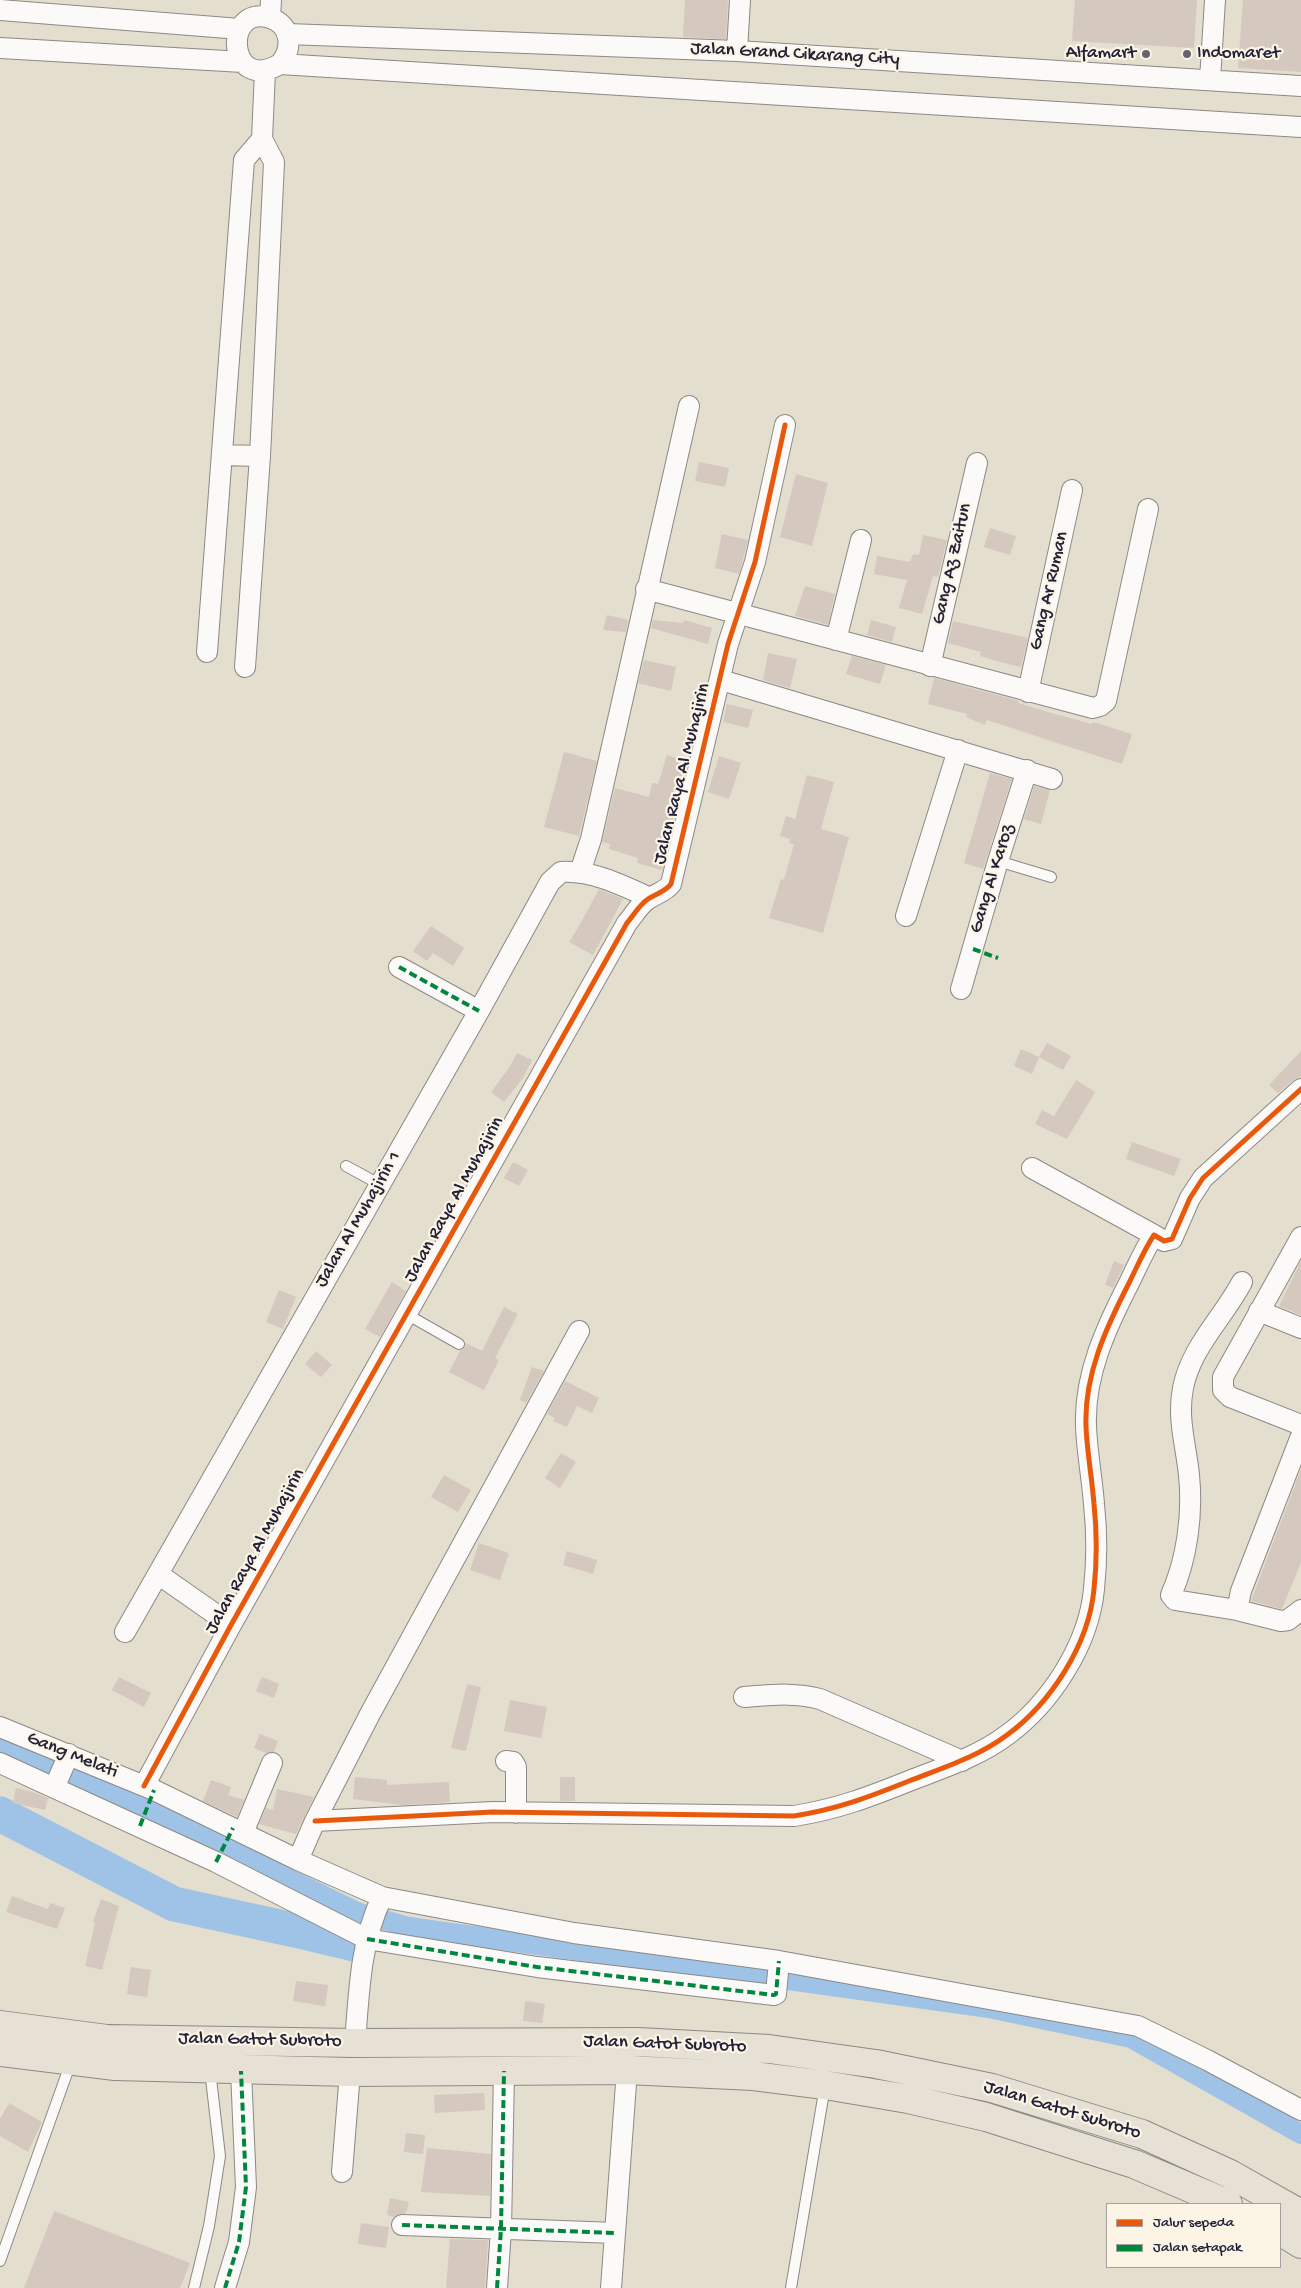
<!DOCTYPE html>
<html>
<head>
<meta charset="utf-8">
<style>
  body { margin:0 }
  #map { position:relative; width:1301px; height:2288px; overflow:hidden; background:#e3decd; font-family:"Gochi Hand",sans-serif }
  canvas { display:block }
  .legend { position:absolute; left:1106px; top:2203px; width:175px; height:65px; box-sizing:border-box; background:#fcf5e5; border:1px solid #a5a1a1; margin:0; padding:6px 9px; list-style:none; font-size:15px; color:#22223b }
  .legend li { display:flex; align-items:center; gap:10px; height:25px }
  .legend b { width:25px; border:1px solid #a5a1a1 }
</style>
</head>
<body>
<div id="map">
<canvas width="1301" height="2288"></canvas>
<ul class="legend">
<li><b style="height:6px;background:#e8590c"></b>Jalur sepeda</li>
<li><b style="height:6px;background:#00873e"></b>Jalan setapak</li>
</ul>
</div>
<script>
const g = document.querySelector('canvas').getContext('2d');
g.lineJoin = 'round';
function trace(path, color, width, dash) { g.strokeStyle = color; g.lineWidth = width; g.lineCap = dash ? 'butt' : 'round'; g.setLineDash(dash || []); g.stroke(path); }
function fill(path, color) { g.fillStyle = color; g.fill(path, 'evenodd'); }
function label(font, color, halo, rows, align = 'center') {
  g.font = font + ' "Gochi Hand",sans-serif'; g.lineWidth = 4.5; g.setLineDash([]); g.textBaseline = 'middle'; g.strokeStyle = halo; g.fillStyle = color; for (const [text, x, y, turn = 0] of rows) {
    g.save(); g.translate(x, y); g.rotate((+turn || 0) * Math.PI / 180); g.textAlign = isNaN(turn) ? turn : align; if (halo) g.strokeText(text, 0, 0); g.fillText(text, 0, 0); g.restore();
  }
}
trace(new Path2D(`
  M0 1742 117 1794 357 1912 409 1927 989 2008 1131 2038 1301 2134`), '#9fc3e6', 20);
trace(new Path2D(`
  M0 1814 174 1904 308 1933 358 1945`), '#9fc3e6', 35);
fill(new Path2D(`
  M685 0H728L726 39 683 37Z
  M1075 0H1197L1194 48 1072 41Z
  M1243 0H1301V72L1238 68Z
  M699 462 729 468 725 487 695 481Z
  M796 474 828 483 812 546 780 537Z
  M990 528 1016 536 1010 555 984 547Z
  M722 534 748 540 739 574 715 568Z
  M923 535 947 540 938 577 933 576 922 614 899 608 907 580 874 574 877 556 910 562 913 554 919 555Z
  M805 586 835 594 828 625 795 616Z
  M607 615 628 620 626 632 603 630Z
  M653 620 683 623 684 620 712 628 708 644 651 628Z
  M871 620 896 627 892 642 867 635Z
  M953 621 1028 638 1021 667 1000 662 980 656 981 652 948 643Z
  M768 653 797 659 790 688 763 680Z
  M852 656 886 665 880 684 846 674Z
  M644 660 676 667 671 691 638 683Z
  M934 678 1019 701 1018 703 1055 714 1092 724 1093 722 1132 734 1122 764 987 720 985 725 966 717 967 714 928 704Z
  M727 704 753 710 748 728 723 722Z
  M564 752 597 761 579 836 544 827Z
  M667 755 686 761 662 870 637 863 638 858 609 849 610 844 602 842 615 788 649 797 652 783 658 784Z
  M719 756 741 763 729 799 708 792Z
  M990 773 1012 779 983 869 964 863Z
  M807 775 834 782 821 829 849 837 823 933 769 918 781 879 784 880 794 844 789 843 790 839 780 836 786 816 795 819Z
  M1034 786 1050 790 1041 824 1024 819Z
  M599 889 623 899 593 955 569 942 578 928Z
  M431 926 464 948 453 966 433 953 427 961 413 951Z
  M1047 1043 1071 1056 1063 1070 1039 1057Z
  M1021 1049 1039 1057 1032 1074 1014 1066Z
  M1301 1051V1077L1293 1080 1278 1093 1269 1085Z
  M517 1053 532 1060 523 1078 504 1102 491 1092 509 1068Z
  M1076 1080 1095 1092 1067 1139 1035 1124 1042 1110 1054 1116Z
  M1132 1142 1181 1159 1174 1176 1126 1159Z
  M513 1162 528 1170 519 1186 504 1178Z
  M1114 1261 1124 1265 1113 1288 1105 1285Z
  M1301 1261V1315L1279 1306Z
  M392 1282 406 1291 380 1337 365 1329Z
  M279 1290 296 1297 283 1329 266 1322Z
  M504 1307 518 1314 495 1358 499 1360 484 1390 449 1372 460 1351 465 1347 466 1343 482 1351Z
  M316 1351 332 1365 321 1377 305 1364Z
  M532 1367 544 1371 526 1403 520 1400Z
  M565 1381 599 1398 592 1413 577 1406 567 1427 553 1421 555 1418 547 1414Z
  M561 1453 576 1462 560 1488 545 1478Z
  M1301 1469V1562L1282 1609 1251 1601Z
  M444 1475 471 1490 458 1512 431 1497Z
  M479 1543 509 1553 500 1580 470 1570Z
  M567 1551 597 1560 593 1574 563 1565Z
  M119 1677 151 1693 144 1707 112 1690Z
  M262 1677 279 1684 274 1698 256 1691Z
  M467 1684 481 1687 466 1751 451 1748Z
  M510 1700 547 1707 541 1738 504 1731Z
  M260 1734 278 1741 274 1752 266 1753 254 1748Z
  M355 1777 387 1780V1785L449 1782 450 1802 403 1805 353 1799Z
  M560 1777H575V1801H560Z
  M211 1780 231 1787 228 1795 244 1800 237 1817 203 1801Z
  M16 1788 36 1793 48 1798 45 1810 13 1803Z
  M277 1789 314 1797 296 1834 259 1824 266 1808 273 1810Z
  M12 1896 48 1909 50 1903 65 1908 57 1929 6 1912Z
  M101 1899 119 1906 102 1970 85 1966 95 1923 93 1922Z
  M131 1967 151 1970 147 1997 127 1994Z
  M296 1981 328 1985 325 2006 293 2001Z
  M525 2001 545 2004 542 2023 523 2021Z
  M484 2093 485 2110 435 2113 434 2095Z
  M9 2103 42 2122 28 2152 0 2136V2119Z
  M406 2133 425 2135 423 2154 404 2152Z
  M427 2148 491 2154 490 2196 421 2192Z
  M390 2198 409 2202 406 2213 394 2217 387 2215Z
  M54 2211 190 2263 180 2288H24Z
  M361 2223 389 2227 386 2248 358 2244Z
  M450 2239 488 2240 485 2288H446Z`), '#d5c8bf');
const lane = new Path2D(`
  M998 861 1051 877
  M346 1166 379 1184
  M408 1315 459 1344
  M0 2261 71 2062
  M194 2288 209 2226 220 2156 210 2070
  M791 2288 825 2086`);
const street = new Path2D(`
  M0 10 240 29
  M270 18 271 0
  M288 34 737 51 1301 86
  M0 48 243 62
  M737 51 740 0
  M280 64C293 49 292 25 270 18 222 3 227 95 280 64L1301 127
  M1210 80 1215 0
  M222 455 260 456
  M646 589 1093 708 1100 706 1106 701 1148 509
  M836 640 861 540
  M207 652 244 160 262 139
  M930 666 977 463
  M245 667 260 456 274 162 262 139 265 71
  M721 680 1052 779
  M1028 692 1072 490
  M580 872 591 839 689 406
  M906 916 958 750
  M399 967 479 1011
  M961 989 998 861 1027 770
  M1032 1168 1154 1235
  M1301 1237 1223 1377V1390L1230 1397 1301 1425
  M1259 1311 1301 1328
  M1301 1436 1241 1591 1237 1610 1281 1621 1288 1620 1301 1610
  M1237 1610 1175 1600 1171 1595C1187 1559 1193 1515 1189 1475 1186 1445 1177 1419 1183 1388 1191 1347 1223 1318 1242 1282
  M231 1625 158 1574 479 1011 550 882 561 872C592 870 622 885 650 898
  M125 1632 158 1574
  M744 1697C771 1695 794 1692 820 1699L962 1761
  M0 1727 154 1790 298 1860 382 1897 574 1933 779 1961 1138 2026 1207 2060 1301 2110
  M506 1761 513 1762 516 1767V1813
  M0 1763 216 1862 367 1939 537 1967 774 1995 776 1994 779 1961
  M55 1786 69 1754
  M144 1786 231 1625 627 923C634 915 639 905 648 899 657 893 665 892 671 884L728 644 755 562 785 425
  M315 1821 493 1812 794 1816C838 1809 869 1797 909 1781 942 1768 978 1757 1007 1735 1051 1703 1089 1644 1094 1589 1097 1561 1097 1532 1094 1504 1092 1478 1087 1452 1086 1426 1084 1375 1106 1328 1129 1283 1137 1267 1144 1250 1154 1235L1164 1241 1172 1239 1190 1198 1203 1178 1301 1089
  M243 1833 272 1763
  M298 1860 315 1821 370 1714 579 1331
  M355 2043C359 1993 360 1943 382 1897
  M342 2172 350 2072
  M402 2225 615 2233
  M225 2288 239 2242 246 2187 241 2071
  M497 2288 501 2229 504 2071
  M611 2288 627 2070`);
const highway = new Path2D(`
  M0 2025 107 2039 355 2043 638 2042 769 2049 876 2064 992 2088 1142 2134 1230 2174 1301 2214
  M0 2052 115 2066 350 2072 627 2070 753 2076 825 2085 908 2099 986 2117 1134 2164 1228 2204
  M1280 2231 1301 2244`);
trace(lane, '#8c8985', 12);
trace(street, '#8c8985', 22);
trace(highway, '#8c8985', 30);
trace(lane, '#fbfaf8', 10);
trace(street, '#fbfaf8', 20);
trace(highway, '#e6e1d4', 28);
trace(new Path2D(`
  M973 949 998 958
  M399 967 479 1011
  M140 1826 154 1790
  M216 1862 233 1828
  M367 1939 537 1967 774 1995 776 1994 779 1961
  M402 2225 615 2233
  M225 2288 239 2242 246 2187 241 2071
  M497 2288 501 2229 504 2071`), '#00873e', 4, [8, 4]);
trace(new Path2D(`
  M144 1786 231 1625 627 923C634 915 639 905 648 899 657 893 665 892 671 884L728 644 755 562 785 425
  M315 1821 493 1812 794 1816C838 1809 869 1797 909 1781 942 1768 978 1757 1007 1735 1051 1703 1089 1644 1094 1589 1097 1561 1097 1532 1094 1504 1092 1478 1087 1452 1086 1426 1084 1375 1106 1328 1129 1283 1137 1267 1144 1250 1154 1235L1164 1241 1172 1239 1190 1198 1203 1178 1301 1089`), '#e8590c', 5);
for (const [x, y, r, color] of [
  [1146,54,5,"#66646e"],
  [1187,54,5,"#66646e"]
]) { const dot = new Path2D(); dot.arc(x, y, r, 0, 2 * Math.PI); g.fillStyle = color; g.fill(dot); trace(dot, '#fcf5e5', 2); }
label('19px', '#22223b', '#fcf5e5', [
  ["Alfamart",1136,54],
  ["Indomaret",1197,54,"left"]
], 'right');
label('19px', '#22223b', '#fcf5e5', [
  ["Jalan Grand Cikarang City",795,55,3],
  ["Gang Az Zaitun",953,564,-77],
  ["Gang Ar Ruman",1050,591,-77],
  ["Jalan Raya Al Muhajirin",683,774,-76],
  ["Gang Al Karoz",993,879,-73],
  ["Jalan Raya Al Muhajirin",455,1200,-61],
  ["Jalan Al Muhajirin 1",359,1220,-60],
  ["Jalan Raya Al Muhajirin",256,1552,-61],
  ["Gang Melati",72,1756,22],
  ["Jalan Gatot Subroto",260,2041,1],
  ["Jalan Gatot Subroto",665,2045,2],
  ["Jalan Gatot Subroto",1062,2111,17]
]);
</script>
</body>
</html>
